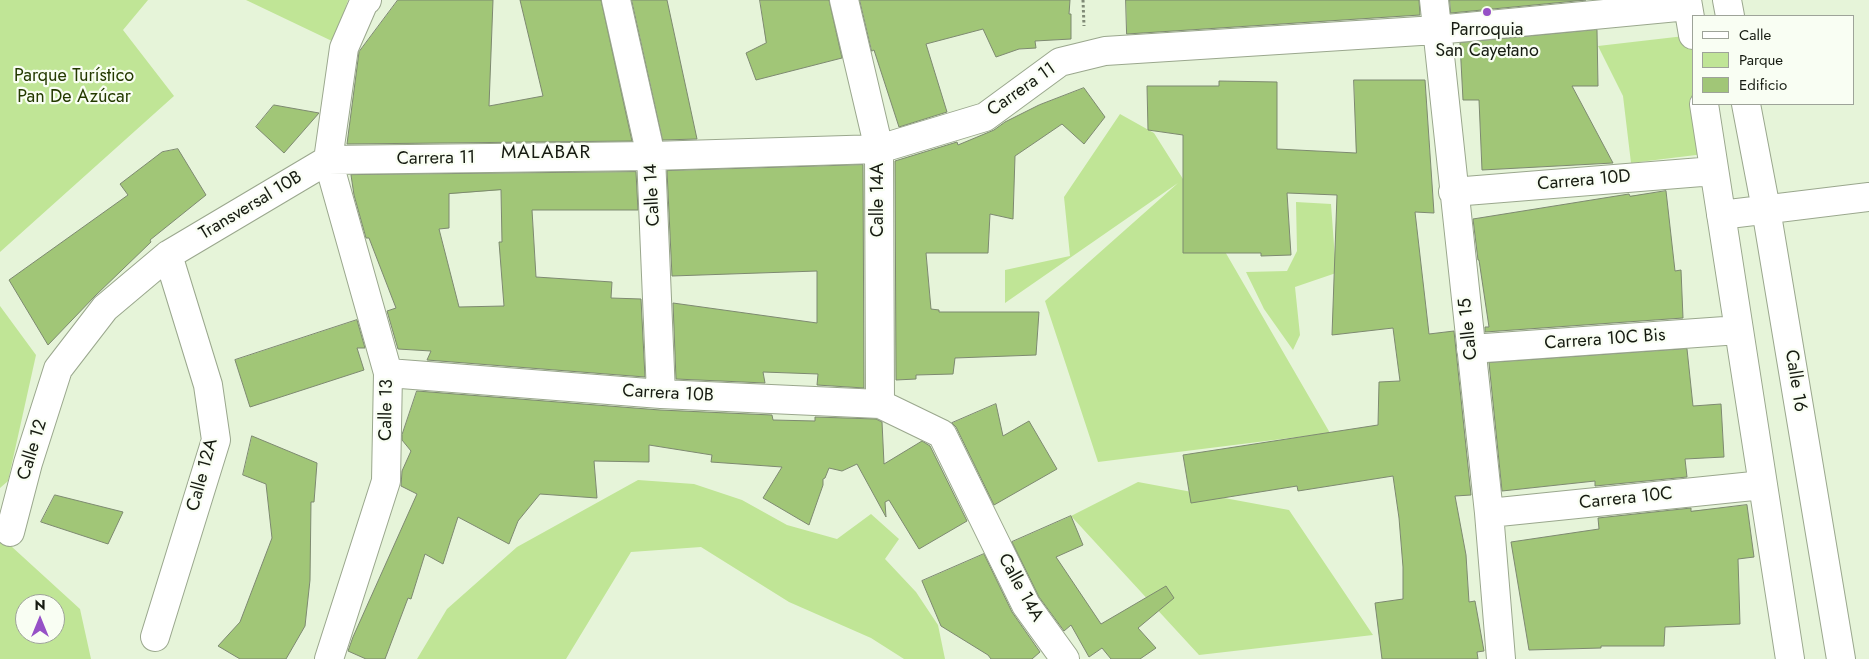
<!DOCTYPE html>
<html>
<head>
<meta charset="utf-8">
<style>
  body { margin:0 }
  #map { position:relative; width:1869px; height:659px; overflow:hidden; background:#e6f4d9; font-family:Jost,sans-serif }
  canvas { display:block }
  .legend { position:absolute; left:1692px; top:15px; width:162px; height:90px; box-sizing:border-box; background:#f9fef3; border:1px solid #9ea399; margin:0; padding:6px 9px; list-style:none; font-size:15px; color:#161b11 }
  .legend li { display:flex; align-items:center; gap:10px; height:25px }
  .legend b { width:25px; border:1px solid #9ea399 }
  .north { position:absolute; left:15px; top:594px; width:50px; height:50px; box-sizing:border-box; background:#f9fef3; border:1px solid #9ea399; border-radius:50%; rotate:0deg; font-size:14px; font-weight:700; line-height:20px; text-align:center; color:#161b11 }
  .north::after { content:''; display:block; margin:auto; width:18px; height:22px; background:#9651c6; clip-path:polygon(50% 0,100% 100%,50% 72%,0 100%) }
</style>
</head>
<body>
<div id="map">
<canvas width="1869" height="659"></canvas>
<ul class="legend">
<li><b style="height:6px;background:#fff"></b>Calle</li>
<li><b style="height:14px;background:#c0e596"></b>Parque</li>
<li><b style="height:14px;background:#a1c677"></b>Edificio</li>
</ul>
<div class="north">N</div>
</div>
<script>
const g = document.querySelector('canvas').getContext('2d');
g.lineJoin = 'round';
function fill(path, color) { g.fillStyle = color; g.fill(path, 'evenodd'); }
function trace(path, color, width, dash) { g.strokeStyle = color; g.lineWidth = width; g.lineCap = dash ? 'butt' : 'round'; g.setLineDash(dash || []); g.stroke(path); }
function label(font, color, halo, rows, align = 'center') {
  g.font = font + ' Jost,sans-serif'; g.lineWidth = 4.5; g.setLineDash([]); g.textBaseline = 'middle'; g.strokeStyle = halo; g.fillStyle = color; for (const [text, x, y, turn = 0] of rows) {
    g.save(); g.translate(x, y); g.rotate((+turn || 0) * Math.PI / 180); g.textAlign = isNaN(turn) ? turn : align; if (halo) g.strokeText(text, 0, 0); g.fillText(text, 0, 0); g.restore();
  }
}
fill(new Path2D(`
  M0 0H148L123 30 174 96 0 252Z
  M246 0H348L334 42Z
  M1693 35V104L1712 153 1631 163 1623 96 1598 46Z
  M1120 114 1154 133 1183 179 1330 433 1098 462 1045 301 1178 183 1005 303V270L1070 256 1064 197Z
  M1296 202 1331 204 1336 273 1295 287 1300 335 1293 350 1264 309 1246 272 1287 271 1297 251Z
  M0 306 36 355 8 481 0 488Z
  M638 480 694 484 742 500 787 525 837 539 871 514 899 539 885 559 916 592 938 625 945 659H904L871 638 789 602 701 547 631 552 566 659H417L447 609 517 547Z
  M1138 482 1289 510 1373 635 1199 655 1071 516Z
  M0 536 80 609 91 659H0ZM25 604H55V634H25Z`), '#c0e596');
const building = new Path2D(`
  M398 0H493L489 106 543 96 520 0H601L632 141 347 144 359 52Z
  M632 0H667L697 139 663 140Z
  M760 0H829L842 58 756 80 746 53 766 43Z
  M860 0H1070L1069 14H1071V39L1035 41 1036 48 1019 49 996 57 983 29 926 44 947 112 899 127 874 50 872 51Z
  M1126 0H1419L1420 15 1127 34Z
  M1450 0H1586L1451 13Z
  M1597 30 1598 86H1572L1613 163 1482 170 1479 100H1463L1460 43Z
  M1354 80H1425L1434 213 1415 212 1429 334 1454 331 1471 495 1455 496 1466 555 1469 602 1475 601 1484 651 1477 652 1478 659H1382L1375 603 1403 599V567L1399 518 1393 476 1298 491 1297 486 1191 503 1183 455 1378 425 1379 382 1400 381 1393 328 1332 335 1337 195 1287 193 1291 255 1261 256V253H1183V135L1148 130 1147 86H1219V81L1277 82V149L1356 153Z
  M1084 88 1105 117 1084 144 1062 124 1015 156 1013 219 990 214 988 253H926L931 309 939 310V312H1039L1036 355 955 358 953 374 916 375V379L896 380 895 161 957 142 958 145 994 130 1005 122 1039 105Z
  M274 105 319 113 284 153 256 127Z
  M178 149 206 195 150 240 151 242 95 296 48 345 9 280 128 195 120 184 162 152Z
  M863 165 864 388 817 385 818 374 763 372 765 383 676 379 673 303 817 323V271L672 276 667 171Z
  M636 172 638 210H532L536 277 612 282 611 298 641 299 645 377 427 360 431 351 398 349 387 311 396 308 369 238H366L354 195 351 175ZM501 190 502 242H499L504 306 459 307 439 229 449 228V194Z
  M1666 191 1675 271 1681 270 1683 318 1485 332V327H1489L1479 260H1478L1473 219 1629 194 1630 196Z
  M357 320 365 348H357L364 370 250 407 235 360Z
  M1687 349 1693 406 1721 404 1724 457 1685 459 1687 477 1595 486V481L1502 491 1489 363Z
  M417 391 660 410 772 415 773 420 815 421V417L876 419 882 422 884 464 922 441 930 446 967 521 919 549 889 500 885 502 886 517 857 464 842 471 829 468 825 478 823 479V485L809 525 763 498 782 467 711 462 712 455 649 445V462L594 461 597 498 540 494 518 521 509 544 458 517 443 564 425 554 411 599 408 598 385 659H366L348 651 353 637 417 494 401 486 402 471 411 451 402 440V435Z
  M996 404 1003 436 1029 421 1057 469 994 505 956 427 952 423Z
  M252 436 317 463 314 502H311L310 580 305 626 286 659H240L218 646 240 622 272 538 266 484 243 475Z
  M55 495 123 512 108 544 41 522Z
  M1747 505 1754 557 1738 559 1740 624 1665 627 1664 646H1601V648L1529 650 1511 542 1599 529 1598 518 1691 508V511Z
  M1071 516 1083 545 1056 557 1101 624 1166 586 1174 598 1138 628 1156 648 1140 659H1111L1102 648 1089 657 1071 625 1064 631 1039 597 1012 542Z
  M984 554 1012 612 1040 652 1032 659H991L988 655 941 626 922 581Z`);
fill(building, '#a1c677');
trace(building, '#7d8970', 1);
const minor = new Path2D(`
  M616 0 651 156 661 394
  M844 0 879 149 880 404
  M1434 0 1489 513 1501 659
  M1687 0 1693 35
  M1727 0 1730 16
  M1704 104 1790 659
  M1746 104 1766 209 1841 659
  M328 160 651 156 879 149 985 117 1060 62 1105 51 1436 30 1688 6
  M1453 192 1714 171
  M1721 215 1869 197
  M1471 349 1739 330
  M388 373 661 394 880 404 942 434 1026 605 1065 659
  M1489 513 1763 485
  M10 532 28 463 58 369 105 308 168 255 328 160
  M155 637 216 440 208 385 168 255
  M329 659 386 481 388 373 328 160 344 48 364 2 367 0`);
trace(minor, '#9aa78d', 30);
trace(new Path2D(`
  M1083 0 1084 26`), '#7f8976', 3, [2.5, 2.5]);
trace(minor, '#fff', 28);
for (const [x, y, r, color] of [
  [1487,12,5,"#9651c6"]
]) { const dot = new Path2D(); dot.arc(x, y, r, 0, 2 * Math.PI); g.fillStyle = color; g.fill(dot); trace(dot, '#f9fef3', 2); }
label('18px', '#161b11', '#f9fef3', [
  ["Parroquia",1487,31],
  ["San Cayetano",1487,52]
]);
label('18px', '#243a00', '#f9fef3', [
  ["Parque Turístico",74,77],
  ["Pan De Azúcar",74,98]
]);
label('18px', '#161b11', '#f9fef3', [
  ["Carrera 11",1022,90,-35],
  ["Carrera 11",436,159,-1],
  ["Carrera 10D",1584,181,-5],
  ["Calle 14",653,195,-93],
  ["Calle 14A",879,200,-90],
  ["Transversal 10B",251,206,-31],
  ["Calle 15",1469,329,-96],
  ["Carrera 10C Bis",1605,340,-4],
  ["Calle 16",1795,381,81],
  ["Carrera 10B",668,394,3],
  ["Calle 13",387,410,-89],
  ["Calle 12",33,450,-73],
  ["Calle 12A",203,475,-75],
  ["Carrera 10C",1626,499,-6],
  ["Calle 14A",1020,588,61]
]);
g.letterSpacing = '1px';
label('19px', '#161b11', '#f9fef3', [
  ["MALABAR",546,153]
]);
g.letterSpacing = '0px';
</script>
</body>
</html>
